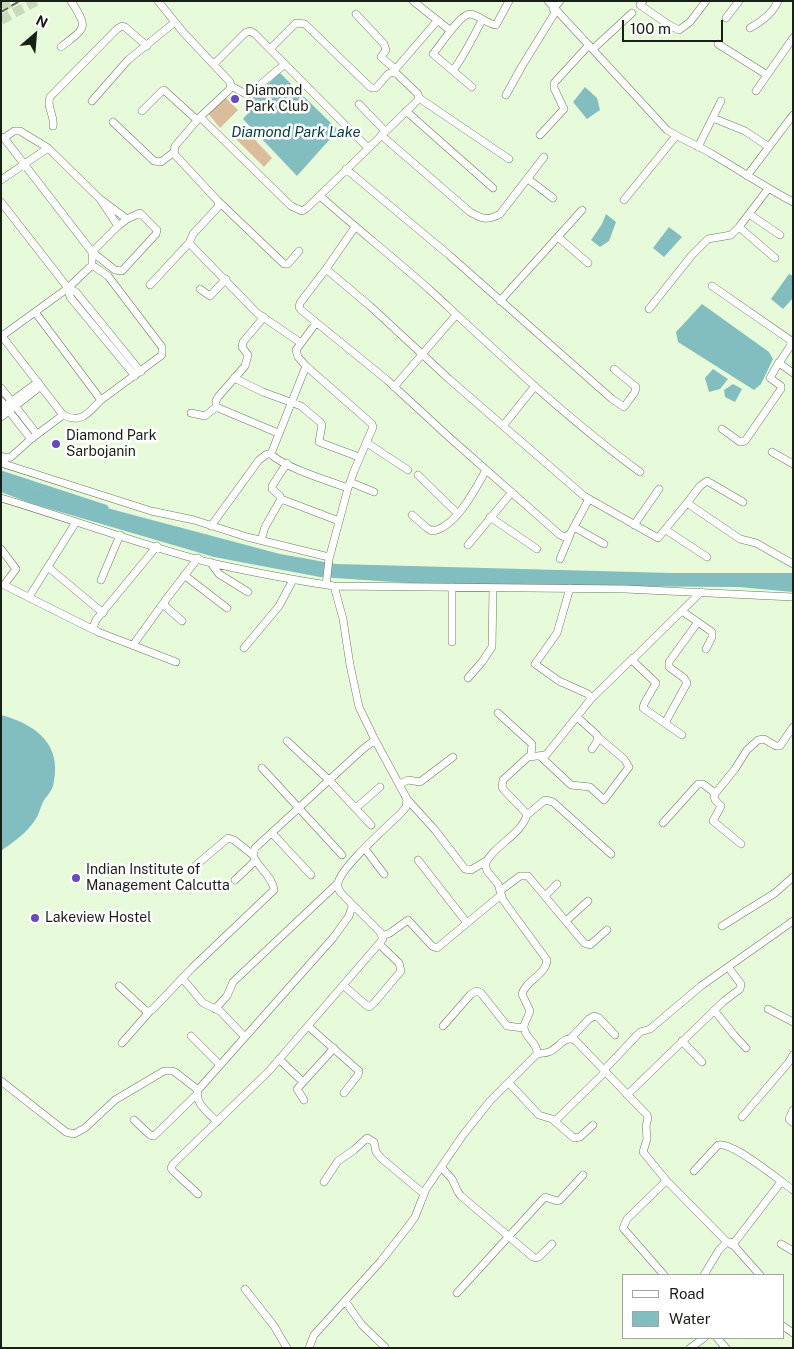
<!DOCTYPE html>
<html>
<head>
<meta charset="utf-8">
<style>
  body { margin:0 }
  #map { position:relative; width:794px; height:1349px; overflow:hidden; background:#e7fbda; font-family:"Public Sans",sans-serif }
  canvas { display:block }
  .frame { position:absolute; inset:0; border:2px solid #181f14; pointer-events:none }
  .legend { position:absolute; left:622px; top:1274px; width:162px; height:65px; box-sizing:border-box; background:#fff; border:1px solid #a3a5a1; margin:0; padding:6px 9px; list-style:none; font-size:15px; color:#181f14 }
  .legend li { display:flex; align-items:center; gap:10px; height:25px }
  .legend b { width:25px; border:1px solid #a3a5a1 }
  .north { position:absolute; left:10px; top:10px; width:50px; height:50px; -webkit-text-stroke:4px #fff; paint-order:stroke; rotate:27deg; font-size:14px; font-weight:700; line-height:20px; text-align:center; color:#181f14 }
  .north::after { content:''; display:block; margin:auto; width:18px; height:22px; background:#181f14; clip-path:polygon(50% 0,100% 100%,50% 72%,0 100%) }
  .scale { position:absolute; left:622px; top:20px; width:101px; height:22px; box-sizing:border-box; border:2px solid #181f14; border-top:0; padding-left:6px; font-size:15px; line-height:18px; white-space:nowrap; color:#181f14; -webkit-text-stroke:4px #fff; paint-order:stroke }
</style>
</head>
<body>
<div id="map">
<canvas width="794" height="1349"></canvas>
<div class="frame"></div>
<ul class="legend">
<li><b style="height:6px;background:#fff"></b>Road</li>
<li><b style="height:14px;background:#82bebf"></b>Water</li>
</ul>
<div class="north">N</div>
<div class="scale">100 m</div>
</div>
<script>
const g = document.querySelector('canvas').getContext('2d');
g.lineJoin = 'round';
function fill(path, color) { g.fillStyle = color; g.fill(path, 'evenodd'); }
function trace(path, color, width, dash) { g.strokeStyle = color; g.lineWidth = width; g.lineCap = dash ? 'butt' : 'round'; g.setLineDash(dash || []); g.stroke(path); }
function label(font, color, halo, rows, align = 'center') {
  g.font = font + ' "Public Sans",sans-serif'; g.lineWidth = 5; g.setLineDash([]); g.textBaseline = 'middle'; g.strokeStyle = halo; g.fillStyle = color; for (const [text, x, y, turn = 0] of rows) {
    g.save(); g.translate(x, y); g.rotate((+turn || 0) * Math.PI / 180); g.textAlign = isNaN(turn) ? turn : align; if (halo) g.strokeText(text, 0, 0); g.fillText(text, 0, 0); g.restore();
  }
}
fill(new Path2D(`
  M226 98 238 110 220 128 208 113Z
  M244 128 272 158 264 167 234 137Z`), '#dbbc9b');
fill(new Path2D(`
  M280 73 338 130 297 176 243 119 249 112 246 104Z
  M585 87 597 98 600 110 587 119 573 102Z
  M606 214 616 222 609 241 600 247 591 240 602 224Z
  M669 227 682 237 664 257 653 248Z
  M789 274 793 276V298L783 309 771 299Z
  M702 304 769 352 773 359 761 384 754 390 678 342 676 332Z
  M713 369 728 379 720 389 709 392 705 378Z
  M733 384 742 389 735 402 725 397 724 390Z
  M1 477 43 491 280 554 336 564 672 573H793V592L739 587 439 585 320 577 214 557 30 503 1 492Z
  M1 715C31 723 58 740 55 774 54 778 54 783 53 786 51 792 46 797 43 802 40 808 39 815 35 820 27 833 13 842 1 851Z`), '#82bebf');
trace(new Path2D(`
  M1 474 105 508`), '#82bebf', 7);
trace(new Path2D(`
  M1 8 13 1
  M1 20 36 1`), '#c8dabc', 10, [10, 5]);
const minor = new Path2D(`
  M158 1 183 32 230 82 231 86 229 90 200 117 291 206 302 211 307 208 417 101 419 98 418 94 397 74 393 72 388 74 376 88H371L305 24 296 23 270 49
  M413 1 451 31
  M548 1 667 130C681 139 697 145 712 154 739 170 765 187 793 202
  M643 1 640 5 669 25 679 30 690 22 706 1
  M553 9 560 1
  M356 14 384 44 386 50 381 57 395 69
  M726 18 739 1
  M750 28C761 22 773 13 778 1
  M718 44 767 75
  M61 47C86 27 89 29 71 1
  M593 49 632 13
  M214 64 245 33 250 31 255 34 368 148
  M453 71C464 55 473 38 482 20
  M393 72 437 21
  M231 86 244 93 249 94 285 64
  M472 87 433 54C440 46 460 14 470 14 479 15 487 24 496 25L509 1
  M756 91 793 38
  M506 95 522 66 556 11
  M419 98 509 159
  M92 101 128 60 175 22
  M359 104 385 131
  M142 111 162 91 164 90 197 120
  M406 111 493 188
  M200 117 175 146 174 152 176 156 217 200 219 206 193 234 189 243 257 313 301 343
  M713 118 745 131 769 147
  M113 122 154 161 161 162 174 152
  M53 126C55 115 46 108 50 97L117 29 122 26 125 27 147 46
  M381 135 470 212C482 219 487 221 500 214L544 157
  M540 135 564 109 554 88V83L589 45
  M1 137 4 138 14 131H20L48 148 100 199 118 226
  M4 138 92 252 115 270 122 271 156 234 157 230 140 213 127 219 100 199
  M698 147 721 101
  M346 169 449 255 612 399 624 407 635 392 636 387 614 369
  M747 176 793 115
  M528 179 553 198
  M1 180 48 148
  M320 196C356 228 394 258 430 290 498 353 565 417 640 472
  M217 200 284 264H288L299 251
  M624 200 676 136
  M1 202 68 288 35 312 101 400C88 413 82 424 63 415L31 439 11 457 6 458 1 456
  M749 214 780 235
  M355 227 326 269 370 306 449 379 584 496 658 538 687 503 740 539 756 543 793 564
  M739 227 775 258
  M558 237 588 263
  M92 265 108 276 162 347V355L101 400
  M326 269 300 303 299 307 301 310 387 380 450 438 560 535 565 537 570 534 589 499
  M150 285 189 243
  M712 286 793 342
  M68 288 70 297 135 376
  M68 288 76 292 141 372
  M68 288 92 265V252L118 226 127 219
  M200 289 210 296 226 279
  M500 301 582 210
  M649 309 692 255 708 239 731 235 739 227 768 189
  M264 317 243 342 242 347 248 355 245 366 218 397 216 401V407L278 433
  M316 323 296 350 298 357 306 366 271 454C283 467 329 481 348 488
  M1 335 63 415
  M2 336 35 312
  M793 342 779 363 793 373
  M306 366 372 424 373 427 354 471 348 488 329 559 326 585
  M234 378 263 392 301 406 320 422 322 425 319 442 359 457
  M394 387 456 315
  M1 388 37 434
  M1 401 31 439
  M1 409 38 382
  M191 413 205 416 216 407
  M1 417 41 386
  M503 426 535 386
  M722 429 740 442 745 441 781 389V386L770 378 779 362
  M367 443 408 470
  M772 452 793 464
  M1 463 151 511 194 520 247 537 329 557
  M418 475 458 514
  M350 482 374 492
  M1 498C71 519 141 545 211 563 252 572 293 580 334 586L625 589 793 597
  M281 499 339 521
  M687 503 700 486 707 481 743 502
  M412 515 427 528 432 531C456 528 476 488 486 470
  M490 517 537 549
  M634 525 659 489
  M211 526 259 460 267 454H271
  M574 527 604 544
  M666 530 707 557
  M261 540 265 527 281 499 280 496 272 489V486L287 463
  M468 545 512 492
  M157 546 96 620 93 628 98 632 176 662
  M1 549 16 569 4 585 94 630
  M560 559 570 535
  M210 562 219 574 248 592
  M48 567 103 613
  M184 575 227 608
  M101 580 120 535
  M29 597 76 522
  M682 611 712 632V637L706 649
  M182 621 166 607 164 602 198 558
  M452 642V587
  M133 645 164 602
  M244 648 279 606 293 580
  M468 678 482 662 492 647 493 588
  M591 699 633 658
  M498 713 532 744 531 755
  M577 717 597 735 598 740 592 749
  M665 723 687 683 684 678 669 667V662L698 622
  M682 735 643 708 644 704 656 683 633 661 635 657 701 592
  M287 741 330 781 371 825
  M540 756 571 785 590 787 604 800 629 767 624 759 598 737
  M262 768 342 855
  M400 784 408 780 420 782 453 757
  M407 799 435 830 465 869 471 870 486 861
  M356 808 380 787
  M527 815 545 800 553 802 611 854
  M663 823 698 784H703L715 793
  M272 833 311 875
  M741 844 713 821 721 806 715 800 714 795 735 769 747 750 758 740 764 739 776 746H780L793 727
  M365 849 384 874
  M418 860 467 923
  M195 866 228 838 234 840 253 855
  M235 880 255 861
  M500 891 520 876H528L584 943 590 945 607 930
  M546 895 557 884
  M566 921 588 901
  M722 926 775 893 793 877
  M382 936 390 933 408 920 432 946 437 948 501 895
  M182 978 203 1003 220 1011 245 1037
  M343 985 366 1005 369 1007 374 1003 401 971 399 963 379 944
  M119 986 145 1010 147 1012 153 1009 192 968 274 890C273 877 257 867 253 855L255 848 363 749 375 740
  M215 1009 227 996 233 982 338 883
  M768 1009 793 1022
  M714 1010 734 1035 746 1048
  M308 1026 359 1071 358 1075 344 1093
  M443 1026 471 994 477 991 481 993 507 1026 524 1028
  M191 1036 220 1065
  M571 1038 589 1019 594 1016 599 1018 615 1035
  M682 1041 702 1062
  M122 1043 150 1011
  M537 1054C541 1053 546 1053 549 1052 559 1048 564 1035 575 1040L647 1115 648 1118 646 1126 647 1139 643 1152 666 1180 665 1182 627 1219 623 1228 664 1275
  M279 1059 303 1082
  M1 1081 66 1132 74 1134 85 1128 115 1100 164 1071H172L175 1072 198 1090
  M509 1083 539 1115 552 1119 574 1138 580 1137 593 1125
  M627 1095 724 1001 740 989 741 984 728 967
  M304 1100 297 1089 334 1048
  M793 1110 789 1119 793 1123
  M742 1117 789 1062 793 1055
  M134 1120 150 1135 154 1136 197 1094
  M555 1121 604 1073V1070L640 1032 650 1029 701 986 793 921
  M217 1122C209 1113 194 1103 198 1090L333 938 349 916 352 906
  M442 1168 452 1179 458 1192 461 1196 533 1257 536 1258 539 1257 552 1244
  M694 1171 718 1145C732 1141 779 1180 793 1190
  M666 1180 727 1242 734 1246
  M324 1182 338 1161 354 1150 367 1138 374 1142 376 1152 381 1158 424 1194
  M198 1194 173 1171 171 1168 173 1164 269 1071 383 939 380 932 342 894C339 891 337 888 338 883 341 867 388 826 402 812L406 807 407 799 375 740 359 707 350 665 343 619 334 586
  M781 1244 793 1251
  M704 1275 719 1250 727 1242H730
  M760 1275 736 1248 734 1243 781 1182
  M245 1289 274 1326 287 1348
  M457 1293 543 1199 545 1197 557 1201 560 1200 583 1175
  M345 1301 362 1325 385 1347
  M783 1326 793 1333
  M717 1338 726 1348
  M309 1348 314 1335 381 1261 410 1224 415 1217 426 1189 463 1135 490 1101 537 1054C538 1042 524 1038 524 1027 524 1022 529 1016 530 1011L522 994C526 980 546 975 547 960L503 900 498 884 487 871 485 864C494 845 520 836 527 815L525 812 504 790 502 787 503 780 528 757 546 755 591 699 588 694 559 681 535 664 557 633 570 588
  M690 1348 704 1338`);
trace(minor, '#6a7b5f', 8);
trace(minor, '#fff', 7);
trace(new Path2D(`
  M1 12 20 1`), '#5d6956', 2, [8, 4]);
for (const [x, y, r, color] of [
  [235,99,5,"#6a48c1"],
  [56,444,5,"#6a48c1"],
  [76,878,5,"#6a48c1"],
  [35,918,5,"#6a48c1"]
]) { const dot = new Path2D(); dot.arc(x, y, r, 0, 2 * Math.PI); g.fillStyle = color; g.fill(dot); trace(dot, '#fff', 2); }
label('14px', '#181f14', '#fff', [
  ["Diamond",245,91],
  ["Park Club",245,107],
  ["Diamond Park",66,436],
  ["Sarbojanin",66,452],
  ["Indian Institute of",86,870],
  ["Management Calcutta",86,886],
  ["Lakeview Hostel",45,918]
], 'left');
label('italic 15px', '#033f40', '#fff', [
  ["Diamond Park Lake",296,132]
]);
</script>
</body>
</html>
